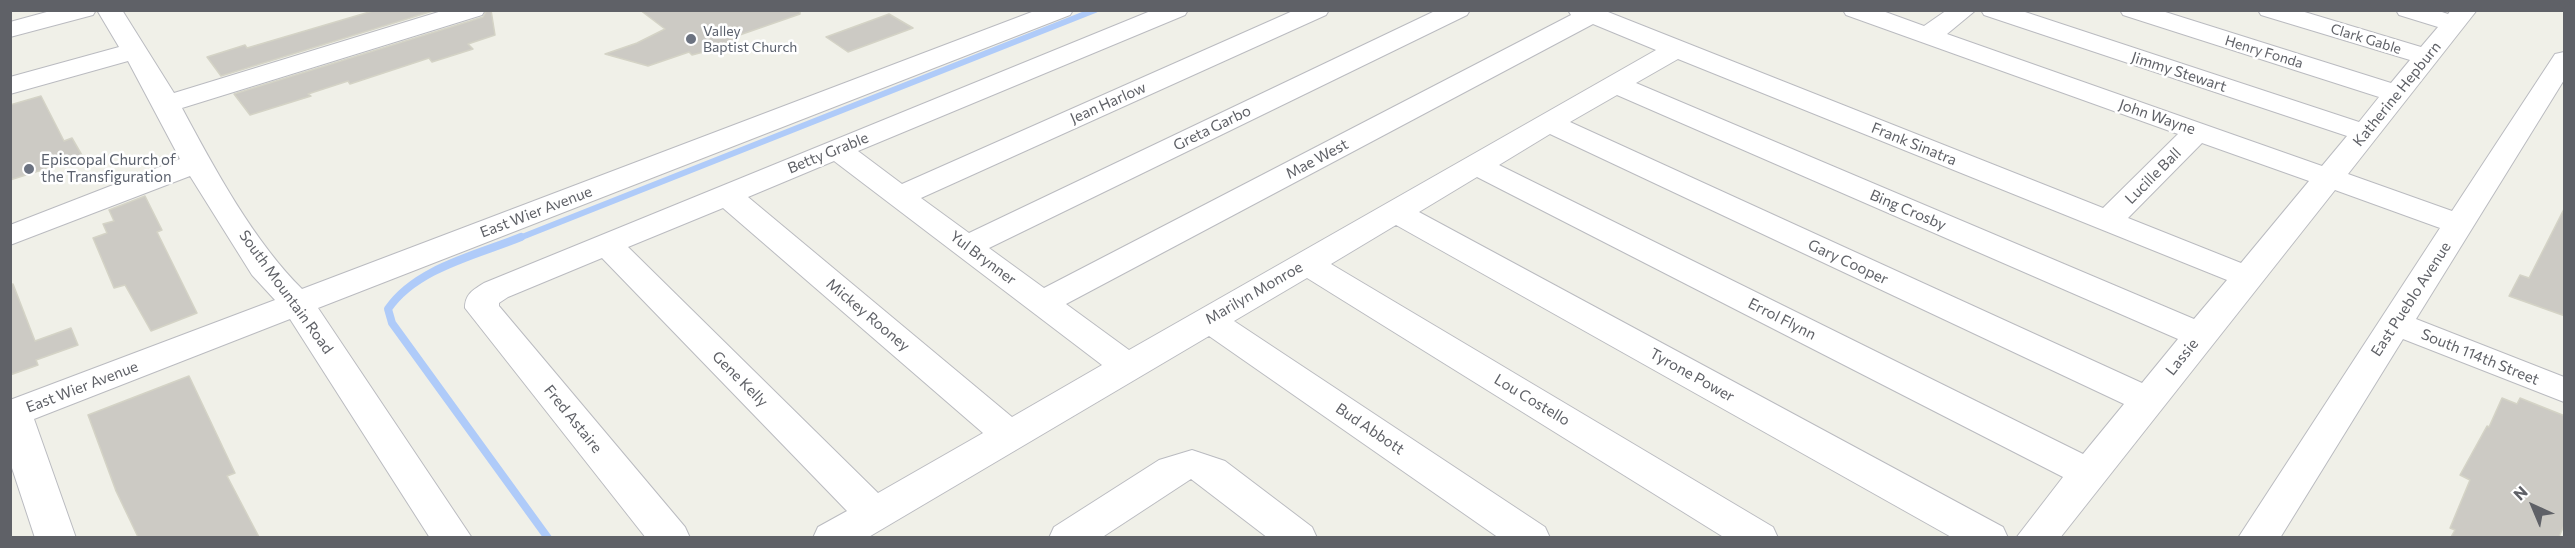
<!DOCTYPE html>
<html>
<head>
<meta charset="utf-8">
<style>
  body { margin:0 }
  #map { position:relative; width:2575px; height:548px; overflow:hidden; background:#f0f0e8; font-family:Commissioner,sans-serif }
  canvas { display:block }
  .frame { position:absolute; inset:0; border:12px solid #5f6167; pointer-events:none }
  .north { position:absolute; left:2503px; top:476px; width:60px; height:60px; -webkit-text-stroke:4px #fff; paint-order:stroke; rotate:316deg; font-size:16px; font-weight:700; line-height:24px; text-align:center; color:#5f6167 }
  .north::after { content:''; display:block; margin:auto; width:21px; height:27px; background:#5f6167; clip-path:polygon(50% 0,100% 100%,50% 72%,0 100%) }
</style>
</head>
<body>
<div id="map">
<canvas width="2575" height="548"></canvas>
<div class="frame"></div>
<div class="north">N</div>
</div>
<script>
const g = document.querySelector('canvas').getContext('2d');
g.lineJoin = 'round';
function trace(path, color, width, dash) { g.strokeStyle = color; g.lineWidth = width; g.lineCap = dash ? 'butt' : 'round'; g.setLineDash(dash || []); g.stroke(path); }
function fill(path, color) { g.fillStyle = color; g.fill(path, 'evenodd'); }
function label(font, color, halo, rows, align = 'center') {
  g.font = font + ' Commissioner,sans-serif'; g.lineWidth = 5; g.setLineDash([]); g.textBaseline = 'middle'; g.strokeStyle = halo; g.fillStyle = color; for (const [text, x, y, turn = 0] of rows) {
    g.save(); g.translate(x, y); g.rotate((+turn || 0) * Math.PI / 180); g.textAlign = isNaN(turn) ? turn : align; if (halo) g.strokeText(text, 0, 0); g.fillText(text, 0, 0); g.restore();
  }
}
trace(new Path2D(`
  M517 239 1095 10`), '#afcbf9', 6);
trace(new Path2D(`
  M521 237C477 255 416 268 388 309L392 323 548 538`), '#afcbf9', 8);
const building = new Path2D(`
  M376 10H436L221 76 207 57 245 45 247 48Z
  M487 10H491L495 35 468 44 473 49 432 62 429 58 350 84 348 81 308 94 311 96 250 115 234 94 483 17Z
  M640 10H800V14L731 38 734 40 715 49 692 55 689 52 648 66 605 54 637 43 665 29Z
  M889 14 913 28 848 52 826 37Z
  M41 96 64 141 72 138 83 157 10 180V105Z
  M145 196 162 230 157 232 197 313 151 331 125 285 114 288 93 238 107 233 103 224 114 221 109 210Z
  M2565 207V316L2509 296 2520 275 2529 278Z
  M13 284 35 341 71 328 78 345 36 360 38 365 10 375V285Z
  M189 376 235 473 227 476 259 537H138L116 491 88 415Z
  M2502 398 2517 404 2520 398 2565 416V523L2559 537H2451L2455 530 2450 528 2470 480 2460 475 2487 426 2489 427Z`);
fill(building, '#cccac4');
trace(building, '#d4d3c6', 1.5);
const minor = new Path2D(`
  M54 10H96L93 15 10 37V22Z
  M97 10H122L174 93 445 10H485L482 15 182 108C214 168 254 242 302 289L1037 10H1073L1070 15 318 308 472 538H430L290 319 34 419 76 538H35L10 462V400L275 300 252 275 190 176 10 245V225L180 159 128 61 10 94V77L119 47Z
  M1153 10H1188L1185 15 858 151 902 184 1295 10H1329L1326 15 921 198 969 233 1437 10H1470L1467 15 989 248 1044 288 1571 15 1568 10H1603L2103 208 2178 134 1846 15 1843 10H1880L1924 26 1947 10H1976L1947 34 2322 166 2347 136 1984 15 1981 10H2019L2359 122 2379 97 2123 15 2120 10H2159L2391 83 2410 60 2261 15 2258 10H2298L2421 47 2438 27 2399 15 2396 10H2436L2448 14 2451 10H2477L2348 174 2452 211 2555 54 2564 52V80L2416 319 2564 377V402L2403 339 2280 538H2238L2440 228 2335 190 2060 538H2016L2063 477 1477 177 1419 212 2003 527 2008 538H1953L1396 225 1331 264 1773 527 1778 538H1725L1307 278 1234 321 1545 527 1550 538H1499L1209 336 867 538H813L818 527 847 511 602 258 508 297 499 303V306L685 527 690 538H646L465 308C465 294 473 290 484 283ZM1593 24 1656 50 1129 350 1066 304ZM1678 59 2227 280 2194 319 1636 83ZM1617 95 2178 339 2142 383 1570 122ZM1550 134 2124 404 2083 454 1499 165ZM2202 143 2309 181 2241 263 2128 218ZM834 161 1102 365 1012 417 748 197ZM723 208 983 433 878 493 628 247Z
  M1192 450 1225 461 1312 527 1317 538H1268L1191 479 1101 538H1049L1054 527 1159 460Z`);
trace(minor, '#babbc0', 2);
fill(minor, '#fff');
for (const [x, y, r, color] of [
  [691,39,6,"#6b7280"],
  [29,169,6,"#6b7280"]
]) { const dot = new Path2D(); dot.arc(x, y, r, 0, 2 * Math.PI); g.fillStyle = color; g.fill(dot); trace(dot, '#fff', 2); }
label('14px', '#5b616d', '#fff', [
  ["Valley",703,31],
  ["Baptist Church",703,47]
], 'left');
label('14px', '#5f6167', '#fff', [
  ["Clark Gable",2366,39,17],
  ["Henry Fonda",2264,52,17]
]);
label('15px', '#5f6167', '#fff', [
  ["Jimmy Stewart",2179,72,18],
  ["Katherine Hepburn",2397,94,-51],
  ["Jean Harlow",1108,103,-24],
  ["John Wayne",2157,117,19],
  ["Greta Garbo",1212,128,-26],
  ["Frank Sinatra",1914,144,22],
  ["Betty Grable",828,153,-22],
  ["Mae West",1317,159,-28],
  ["Lucille Ball",2153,176,-45],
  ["Bing Crosby",1908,210,23],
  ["East Wier Avenue",536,212,-21],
  ["Yul Brynner",983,258,37],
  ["Gary Cooper",1848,262,25],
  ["South Mountain Road",286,292,54],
  ["Marilyn Monroe",1254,293,-30],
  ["East Pueblo Avenue",2411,299,-57],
  ["Mickey Rooney",868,315,40],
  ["Errol Flynn",1782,319,27],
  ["Lassie",2182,357,-51],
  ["South 114th Street",2480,357,22],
  ["Tyrone Power",1692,375,29],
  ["Gene Kelly",740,379,45],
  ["East Wier Avenue",82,387,-21],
  ["Lou Costello",1532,400,31],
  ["Fred Astaire",573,419,51],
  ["Bud Abbott",1370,429,34]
]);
label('15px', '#5b616d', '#fff', [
  ["Episcopal Church of",41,160],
  ["the Transfiguration",41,177]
], 'left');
</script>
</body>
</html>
